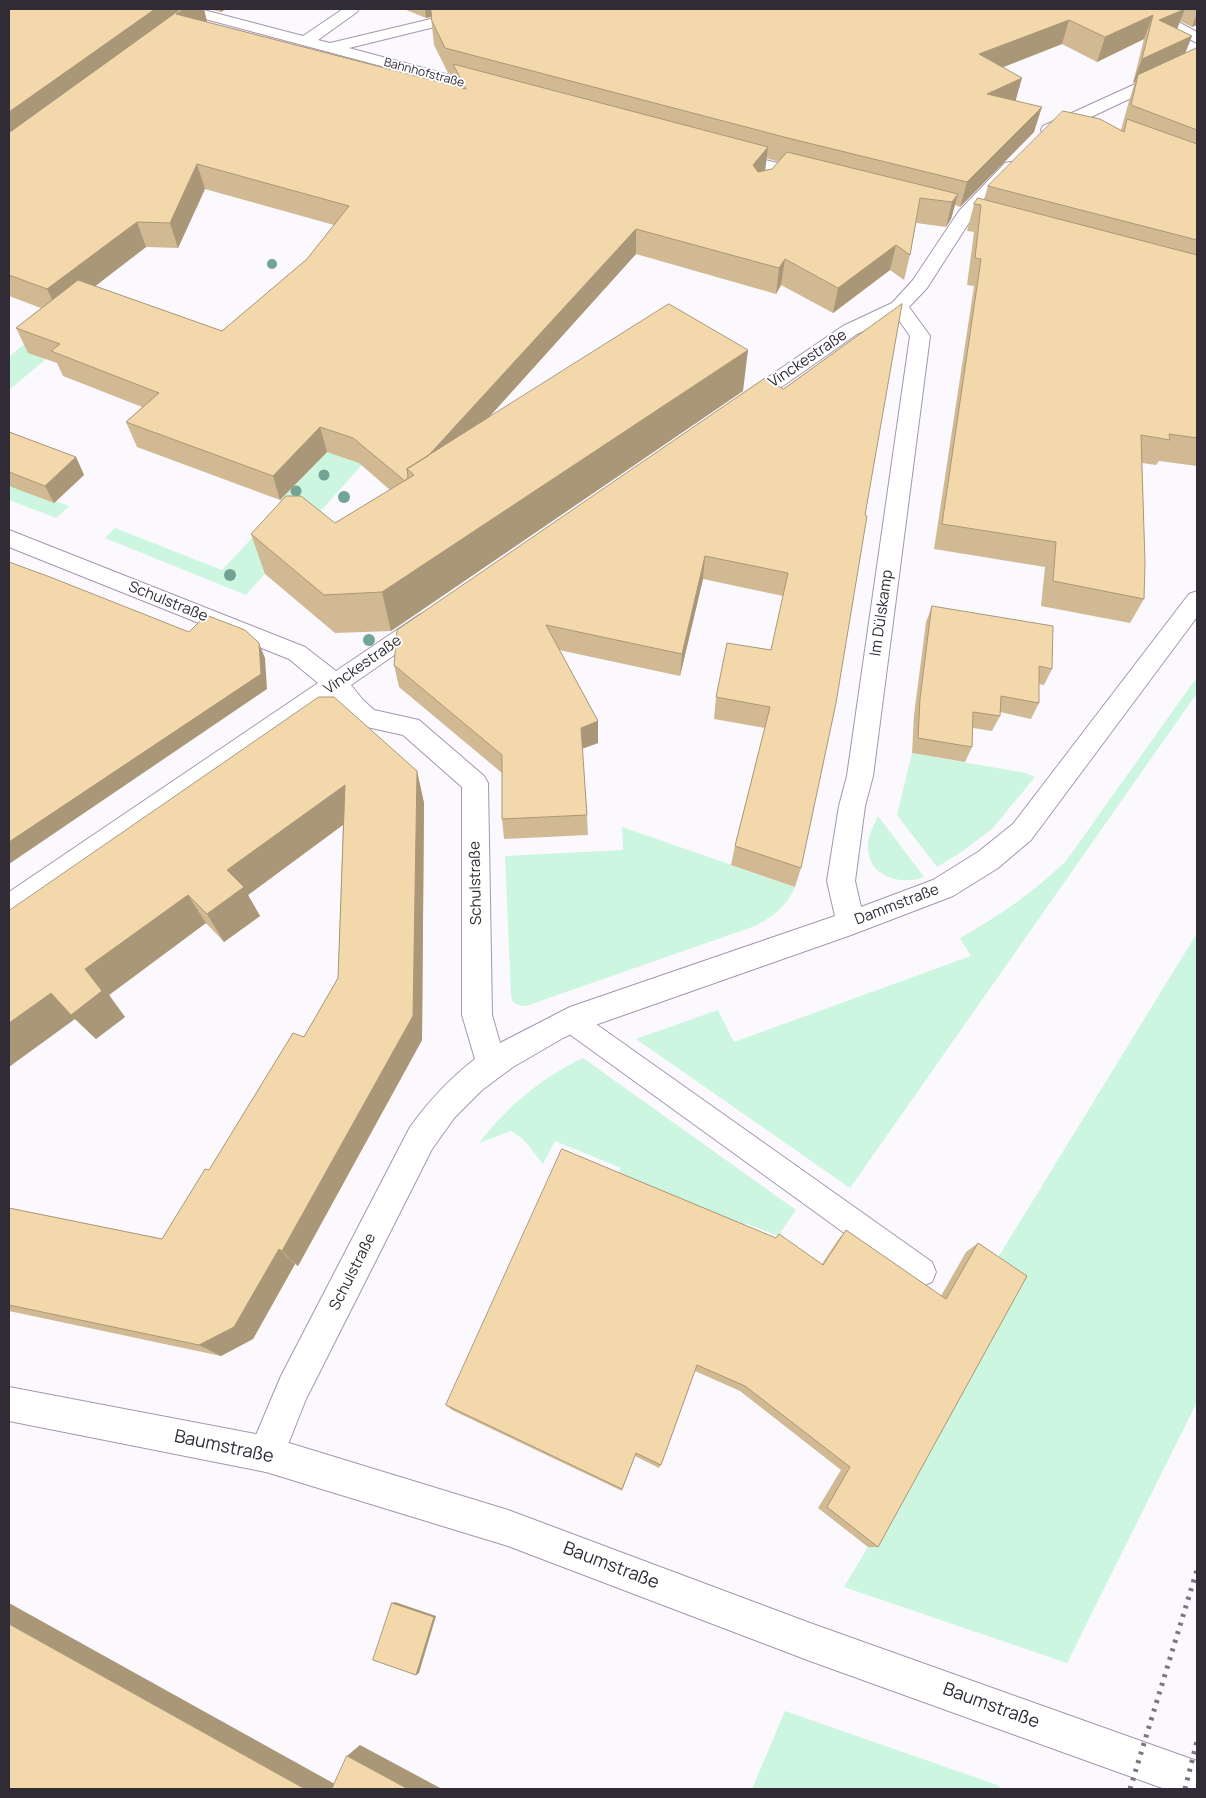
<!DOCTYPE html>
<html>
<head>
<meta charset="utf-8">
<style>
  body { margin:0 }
  #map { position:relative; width:1206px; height:1798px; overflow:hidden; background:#fbf8fe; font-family:Manrope,sans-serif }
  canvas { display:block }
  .frame { position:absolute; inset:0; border:10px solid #312b35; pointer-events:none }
</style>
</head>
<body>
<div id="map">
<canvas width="1206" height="1798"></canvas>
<div class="frame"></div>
</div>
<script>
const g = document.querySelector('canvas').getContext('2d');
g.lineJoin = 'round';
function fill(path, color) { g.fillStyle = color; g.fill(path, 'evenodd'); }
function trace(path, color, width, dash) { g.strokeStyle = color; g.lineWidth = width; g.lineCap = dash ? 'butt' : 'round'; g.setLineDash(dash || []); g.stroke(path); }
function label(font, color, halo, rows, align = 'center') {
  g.font = font + ' Manrope,sans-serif'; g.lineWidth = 4; g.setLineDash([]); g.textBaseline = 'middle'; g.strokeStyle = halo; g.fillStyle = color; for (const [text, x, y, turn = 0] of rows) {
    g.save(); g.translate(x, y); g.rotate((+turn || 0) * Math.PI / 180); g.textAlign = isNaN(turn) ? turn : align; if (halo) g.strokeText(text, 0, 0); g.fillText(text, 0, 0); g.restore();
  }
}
fill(new Path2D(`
  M59 314 46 359 9 390V357Z
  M329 439 368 458 246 595 105 538 115 528 222 570 283 505 279 503 280 500 298 482Z
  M9 483 69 506 56 518 9 500Z
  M1197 677V693L850 1188 636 1039 718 1010 734 1042 971 956 960 938C999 916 1034 892 1066 861Z
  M912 753 1025 773 1035 777 992 829 960 853 937 867 897 815Z
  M878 816 924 877C902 886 869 877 868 849 867 837 873 827 878 816Z
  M622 827 795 887C786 907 774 916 755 926L526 1006C519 1006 512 1004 511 996L505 856 623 850Z
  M1197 933V1402L1067 1663 844 1587 868 1547 991 1269Z
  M583 1058 796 1210 778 1236 745 1223 739 1239 614 1182 621 1168 555 1141 543 1164 523 1139 511 1131 479 1143C507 1107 541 1078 583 1058Z
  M785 1711 1000 1786 999 1789H752Z`), '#ccf6df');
const lane = new Path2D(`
  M570 1008 579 1012 932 1262 936 1272 932 1282 922 1286 912 1282 561 1028 557 1020 561 1012Z`);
const street = new Path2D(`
  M177 9H200L303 36 343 9H359L357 12 318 40 330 43 473 9H498L496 12 349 48 498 88 500 91 498 94H486L179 12Z
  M1136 9H1154L1197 32V43L1138 12Z
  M1197 56V67L1055 134H1043L1041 130 1043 126Z
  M729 151 814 172 817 176 814 180 808 181 723 160 721 156 723 152Z
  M1011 162 1017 163 1020 167 1017 171 972 218 927 288 909 307 930 336 873 776 865 806 855 881 861 907 933 880 978 852 1013 824 1189 594 1197 591V617L1031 840 998 868 953 896 851 935 578 1031 563 1038 513 1067 482 1090 455 1117 432 1149 306 1399 279 1467 266 1472 253 1467 248 1454 281 1376 410 1127C429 1101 449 1079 475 1059L462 1015V787L403 735 358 725 345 714 333 698 19 915 9 919V892L318 683 289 659 9 547V530L305 647 336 671 419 615 427 612 435 615 439 621 435 627 351 685 363 700 374 710 419 720 484 776 488 783 492 1015 500 1043 570 1007 835 916 827 881 839 806 847 776 910 336 896 316 857 334 750 409 743 411 736 409 733 404 736 399 843 326 892 303 913 280 959 211 1005 163Z`);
const secondary = new Path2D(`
  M9 1387 266 1436 508 1510 810 1623 1197 1761V1789H1165L810 1661 508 1546 266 1472 9 1421Z`);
trace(lane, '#a596b0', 2);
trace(street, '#a596b0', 2);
trace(secondary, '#a596b0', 2);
fill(lane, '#fff');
fill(street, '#fff');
fill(secondary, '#fff');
trace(new Path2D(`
  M1130 1789 1197 1570
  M1185 1789 1197 1741`), '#7b767f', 5, [3, 6]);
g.fillStyle = '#71a494';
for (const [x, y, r] of [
  [272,264,5],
  [324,475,5.5],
  [296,491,5.5],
  [344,497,6],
  [230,575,6],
  [369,640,6]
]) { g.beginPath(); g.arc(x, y, r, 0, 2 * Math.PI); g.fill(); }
fill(new Path2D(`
  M9 9H204L207 22 456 86 454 75 448 73 434 45 431 17 426 18 404 9H1197V25L1192 27 1180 21 1177 29 1192 36 1185 53 1197 48V466L1159 461 1156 465 1142 463 1144 599 1130 623 1041 606 1045 567 934 549 974 286 967 285 974 232 967 231 974 204 984 199 988 186 1121 130 1129 101 1135 82 1133 83 1144 39 1097 62 1062 44 1003 67 1015 101 1034 132 960 207 955 205 951 219 946 227 916 223 910 255 904 280 890 270 833 313 781 285 776 294 636 254 488 418 743 391 391 631 335 633 265 574 251 534 335 523 390 490 359 463 327 452 280 500 137 447 126 422 142 407 63 376 57 363 28 353 16 328 41 308 9 296ZM766 158 779 162 772 169 765 170ZM205 189 334 225 307 259 222 331 95 286 146 247 178 248Z
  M209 9H226L221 12Z
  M783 389 801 868 795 887 731 865 735 846 765 728 714 719 716 697 771 650 783 596 703 579 680 676 559 650 598 721V743L582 749 587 815 588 835 504 839 502 819V773L399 687 394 665Z
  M9 432 76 457 84 475 54 503 9 486Z
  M932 606 1052 669 1044 685 1039 684V703L1031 719 1000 712V716L992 731 973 728 972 747 965 762 912 753 914 715 926 622Z
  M417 771 424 803 422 1040 298 1266 295 1264 253 1339 221 1356 9 1311V1208L162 1239 209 1170 304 1037 338 978 343 825 248 895 260 916 224 942 206 923 109 995 125 1017 96 1039 75 1019 9 911Z
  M846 1230 941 1296 966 1252 978 1243 878 1547H868L818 1508 841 1470 740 1391 695 1371 661 1465 659 1468 635 1456 622 1491 452 1410 446 1405 822 1264 838 1240Z`), '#d1ba93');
fill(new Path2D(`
  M155 9H204L207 22 9 145V112Z
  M220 9H226L221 12Z
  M425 9H466L426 18Z
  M1185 9 1175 34 1159 20Z
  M1197 13V25L1192 27Z
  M1153 15 1144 39 1097 62 1105 37Z
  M1069 20 1062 44 973 79 979 54Z
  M1192 36 1182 61 1138 75 1135 82 1133 83 1142 59Z
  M1022 78 1015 103 987 94Z
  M1042 107 1034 132 960 207 967 182Z
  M768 147 765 172 751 190 753 165Z
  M197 164 205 189 178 248 170 223Z
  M958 194 951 219 946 227 952 202Z
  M137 222 146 247 59 314 47 289Z
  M636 229V254L418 496 414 475 412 473Z
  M896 245 890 270 833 313 838 288Z
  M785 259 781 285 776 294 779 268Z
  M748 350 743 391 391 631 382 592Z
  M320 427 327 452 280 500 273 476Z
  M76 457 84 475 54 503 45 486Z
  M705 556 703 579 680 676 682 654Z
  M259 643 265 658 267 689 9 864V842Z
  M598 721V743L581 749V728Z
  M417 771 424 803 422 1040 298 1266 282 1251Z
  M345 785 355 816 248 895 260 916 224 942 207 914 227 870Z
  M188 895 206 923 109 995 125 1017 96 1039 75 1019 9 1067V1023L85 969Z
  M279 1249 295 1264 253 1339 221 1356 199 1345Z
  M395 1602 436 1616 419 1673 416 1675 392 1603Z
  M9 1603 342 1788 340 1789H305L9 1624Z
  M360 1745 442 1789H408L347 1756Z`), '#aa9778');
const building = new Path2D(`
  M9 9H155L9 112Z
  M181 9H184L176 14 466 89 453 64 768 147 753 165 758 172 772 169 787 152 958 194 952 202 920 198 910 255 896 245 838 288 785 259 779 268 636 229 428 456 407 469 408 477 405 481 353 438 320 427 273 476 126 422 159 393 51 351 60 344 16 328 78 280 222 331 307 259 349 206 197 164 170 223 137 222 47 289 9 275V133Z
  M431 9H1185L1159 20 1192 36 1142 59 1153 15 1105 37 1069 20 979 54 1022 78 987 94 1042 107 967 182 788 138 445 48 432 21Z
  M1197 48V130L1131 105 1138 75Z
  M1063 111 1100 119 1124 132 1127 119 1197 144V240L988 186Z
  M978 198 1197 255V438L1169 434 1170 440 1141 435 1145 563 1144 599 1053 581 1056 542 942 524 981 259 975 258 981 205 974 204Z
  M669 304 748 350 382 592 324 595 251 534 286 496H301L335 523 414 475 407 469Z
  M902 304 865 515 867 516 836 703 801 868 735 846 770 707 716 697 727 643 771 650 788 573 705 556 682 654 546 625 598 721 581 728 587 815 502 819V755L394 665 397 630 765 378 783 389Z
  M9 432 76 457 45 486 9 472Z
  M9 562 50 577 189 632 206 615 245 630 259 643 261 674 9 842Z
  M932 606 1053 626 1052 669 1039 666V703L1001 696 1000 716 973 712 972 747 918 738 920 699Z
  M319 697H334L417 771 413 1016 282 1251 279 1249 234 1327 199 1345 9 1305V1208L162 1239 205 1169 209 1170 293 1033 304 1037 338 978 345 785 227 870 244 887 207 914 188 895 85 969 102 991 71 1015 51 993 9 1023V911Z
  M562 1149 776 1238 779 1234 823 1265 846 1230 946 1299 978 1243 1027 1276 878 1547 827 1507 850 1467 745 1386 697 1365 661 1465 636 1453 622 1489 446 1405Z
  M392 1603 434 1617 416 1675 373 1660Z
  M9 1624 305 1789H9Z
  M347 1756 408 1789H332Z`);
fill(building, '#f3d8ab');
trace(building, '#aa9778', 1);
label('12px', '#312b35', '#fff', [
  ["Bahnhofstraße",424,73,15]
]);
label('15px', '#312b35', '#fff', [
  ["Vinckestraße",808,359,-34],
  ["Schulstraße",168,602,22],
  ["Im Dülskamp",882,613,-82],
  ["Vinckestraße",363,665,-35],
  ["Schulstraße",476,883,-91],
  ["Dammstraße",897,905,-21],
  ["Schulstraße",353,1272,-63]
]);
label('18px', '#312b35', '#fff', [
  ["Baumstraße",224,1447,12],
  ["Baumstraße",611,1566,21],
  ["Baumstraße",991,1706,20]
]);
</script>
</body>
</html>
